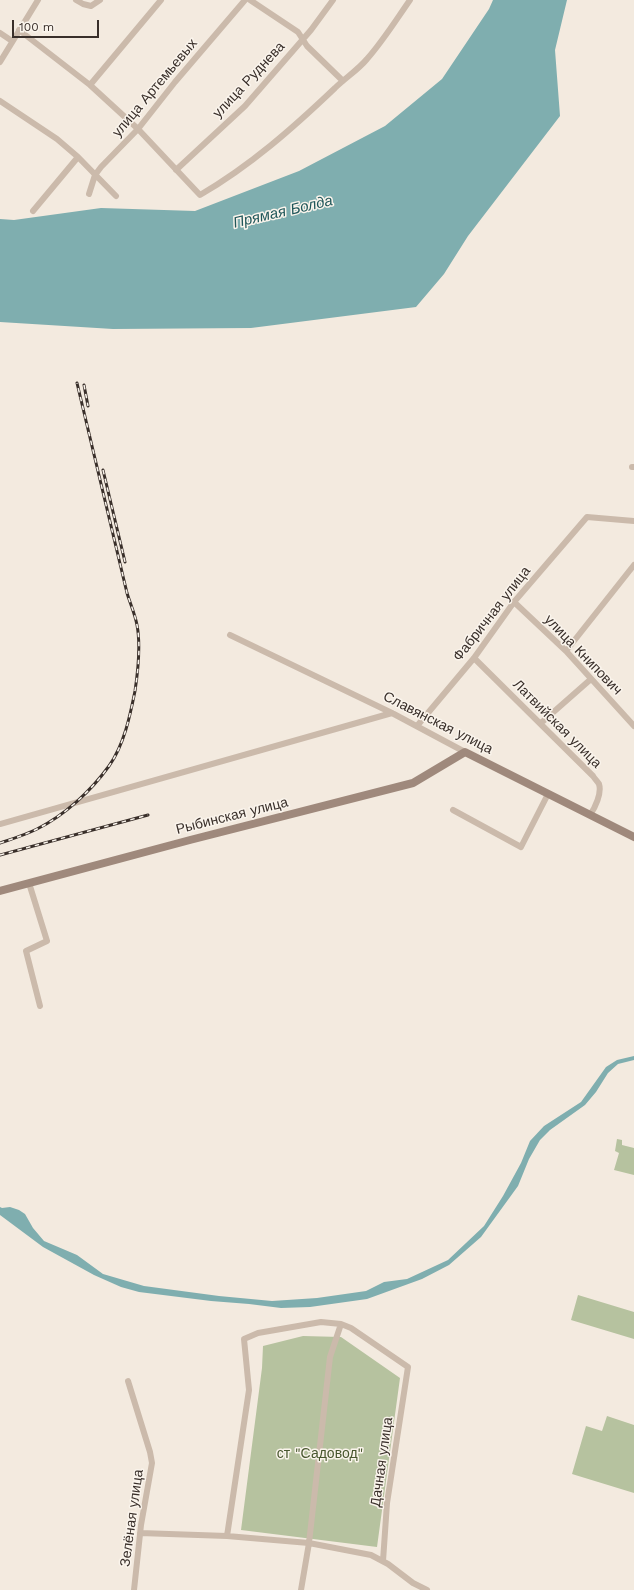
<!DOCTYPE html>
<html>
<head>
<meta charset="utf-8">
<style>
  body { margin:0 }
  #map { position:relative; width:634px; height:1590px; overflow:hidden; background:#f3eadf; font-family:"Work Sans",sans-serif }
  canvas { display:block }
  .scale { position:absolute; left:12px; top:20px; width:87px; height:18px; box-sizing:border-box; border:2px solid #392f2a; border-top:0; padding-left:5px; font-size:12px; line-height:14px; white-space:nowrap; color:#392f2a; -webkit-text-stroke:3px #faf4ec; paint-order:stroke }
</style>
</head>
<body>
<div id="map">
<canvas width="634" height="1590"></canvas>
<div class="scale">100 m</div>
</div>
<script>
const g = document.querySelector('canvas').getContext('2d');
g.lineJoin = 'round';
function fill(path, color) { g.fillStyle = color; g.fill(path, 'evenodd'); }
function trace(path, color, width, dash) { g.strokeStyle = color; g.lineWidth = width; g.lineCap = dash ? 'butt' : 'round'; g.setLineDash(dash || []); g.stroke(path); }
function label(font, color, halo, rows, align = 'center') {
  g.font = font + ' "Work Sans",sans-serif'; g.lineWidth = 3; g.setLineDash([]); g.textBaseline = 'middle'; g.strokeStyle = halo; g.fillStyle = color; for (const [text, x, y, turn = 0] of rows) {
    g.save(); g.translate(x, y); g.rotate((+turn || 0) * Math.PI / 180); g.textAlign = isNaN(turn) ? turn : align; if (halo) g.strokeText(text, 0, 0); g.fillText(text, 0, 0); g.restore();
  }
}
fill(new Path2D(`
  M617 1139 622 1140V1145L634 1148V1175L614 1170 619 1153 615 1151Z
  M578 1295 634 1312V1339L571 1320Z
  M303 1336 341 1337 400 1378 377 1547 241 1530 262 1368 263 1346Z
  M607 1416 634 1425V1493L572 1474 586 1426 602 1431Z`), '#b6c29f');
fill(new Path2D(`
  M493 0H567L555 50 560 116 468 236 444 274 416 307 251 328 113 329 0 322V219L14 220 101 208 195 211 299 171 385 126 442 79 489 9Z
  M634 1056V1060L618 1064 608 1073 596 1092 585 1105 550 1130 540 1140 529 1159 518 1186 481 1237 449 1265 422 1279 367 1299 310 1307 281 1308 249 1304 211 1301 139 1292 121 1287 94 1275 43 1247 0 1215V1207L2 1208 10 1207 19 1210 25 1214 33 1228 44 1241 77 1255 103 1274 144 1286 219 1296 272 1301 317 1298 366 1291 384 1282 407 1279 448 1260 484 1226 503 1196 521 1163 530 1141 544 1126 581 1102 606 1067 617 1060Z`), '#7faeaf');
trace(new Path2D(`
  M76 0 83 4 91 6 100 0
  M250 0 298 32 307 46 343 81
  M19 30 90 85 138 129 200 195C250 166 293 128 335 88 345 78 358 70 367 59 383 41 396 20 410 0
  M0 33 12 41
  M0 62 38 0
  M90 85 161 0
  M0 101 57 139 78 157 116 196
  M176 170 245 106 311 30 333 0
  M89 194 95 175 101 167 138 129 175 82 245 0
  M33 211 78 157
  M632 467H634
  M514 602 566 651 634 726
  M230 635 392 713 465 752
  M566 651 634 565
  M474 658 593 776C594 778 597 781 599 784 602 793 595 808 590 815
  M541 723 591 679
  M417 726 474 658 514 602 587 517 634 521
  M453 810 521 847 548 794
  M0 824 392 713
  M29 883 47 941 26 951 40 1006
  M128 1381 150 1452 152 1463 141 1525 134 1590
  M140 1533 227 1536 309 1543 371 1555 388 1564 413 1583 427 1590
  M227 1536 249 1390 244 1339 258 1333 321 1322 341 1324 351 1328 408 1367 387 1503 383 1561
  M301 1590 309 1543 330 1357 341 1324`), '#cbbaab', 6);
trace(new Path2D(`
  M0 891 190 840 413 783 465 752 634 837`), '#9f897c', 8);
const rail = new Path2D(`
  M84 385 88 406
  M103 470 125 562
  M0 843C12 839 25 835 37 829 65 815 91 791 109 766 124 745 130 716 135 691 138 671 141 646 137 625 135 614 130 603 127 593L77 383
  M0 855 148 815`);
trace(rail, '#392f2a', 3);
trace(rail, '#faf4ec', 1.5, [4.5]);
label('14px', '#392f2a', '#faf4ec', [
  ["улица Руднева",249,80,-47],
  ["улица Артемьевых",155,88,-50],
  ["Фабричная улица",492,614,-52],
  ["улица Книпович",583,655,46],
  ["Славянская улица",438,723,27],
  ["Латвийская улица",557,724,45],
  ["Рыбинская улица",232,816,-14],
  ["Дачная улица",382,1462,-82],
  ["Зелёная улица",132,1518,-82]
]);
label('14px', '#48572e', '#faf4ec', [
  ["ст \"Садовод\"",320,1454]
]);
label('italic 15px', '#20575a', '#faf4ec', [
  ["Прямая Болда",283,212,-13]
]);
</script>
</body>
</html>
